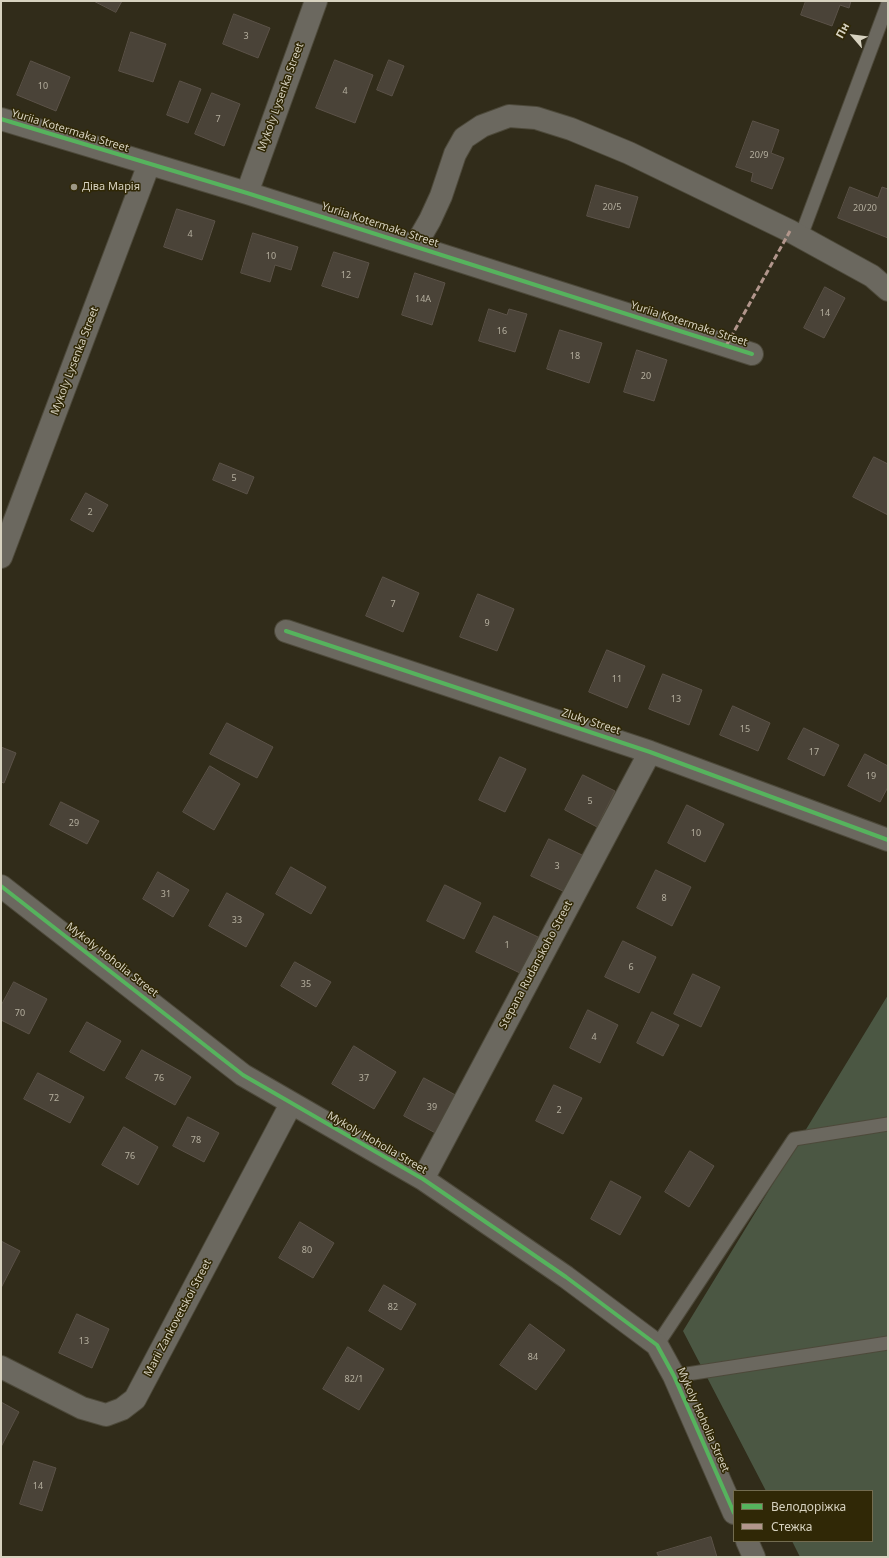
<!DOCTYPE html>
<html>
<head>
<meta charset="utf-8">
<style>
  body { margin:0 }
  #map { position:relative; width:889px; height:1558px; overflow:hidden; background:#312c1a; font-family:"Noto Sans",sans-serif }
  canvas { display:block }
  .frame { position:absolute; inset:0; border:2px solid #d7d2c0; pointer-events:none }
  .legend { position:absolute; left:733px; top:1490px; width:140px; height:52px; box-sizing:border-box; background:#302806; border:1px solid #736c50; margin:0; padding:5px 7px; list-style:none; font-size:12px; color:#d7d2c0 }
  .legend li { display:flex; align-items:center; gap:8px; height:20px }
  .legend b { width:20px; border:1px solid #736c50 }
  .north { position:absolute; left:833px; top:16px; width:40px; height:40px; -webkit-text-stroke:3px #302806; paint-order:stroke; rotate:298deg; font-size:11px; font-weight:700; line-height:16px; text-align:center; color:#d7d2c0 }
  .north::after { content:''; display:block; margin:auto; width:14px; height:18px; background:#d7d2c0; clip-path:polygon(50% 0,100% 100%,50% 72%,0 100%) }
</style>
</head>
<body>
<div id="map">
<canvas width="889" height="1558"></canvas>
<div class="frame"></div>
<ul class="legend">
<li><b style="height:5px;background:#56b35d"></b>Велодоріжка</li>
<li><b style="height:5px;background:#b2968c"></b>Стежка</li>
</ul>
<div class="north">Пн</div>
</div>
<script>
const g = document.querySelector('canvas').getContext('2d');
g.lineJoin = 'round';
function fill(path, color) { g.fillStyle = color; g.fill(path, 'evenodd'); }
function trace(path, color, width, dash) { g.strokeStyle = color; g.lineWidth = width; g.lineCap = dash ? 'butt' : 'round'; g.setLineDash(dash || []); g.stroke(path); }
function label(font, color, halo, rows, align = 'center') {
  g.font = font + ' "Noto Sans",sans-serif'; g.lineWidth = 3; g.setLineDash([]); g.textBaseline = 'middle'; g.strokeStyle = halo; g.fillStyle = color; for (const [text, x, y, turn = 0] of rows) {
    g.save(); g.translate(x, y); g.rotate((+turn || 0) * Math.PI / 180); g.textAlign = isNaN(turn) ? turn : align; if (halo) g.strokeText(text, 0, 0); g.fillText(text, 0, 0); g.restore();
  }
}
fill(new Path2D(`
  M888 995V1557H800L792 1541H872V1491H766L683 1331Z`), '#4b5743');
const building = new Path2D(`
  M94 1H122L116 12Z
  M806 1H851L849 8 840 5 832 26 801 15Z
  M234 14 270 28 258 58 223 44Z
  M131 32 166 44 153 82 119 71Z
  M335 60 373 75 355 123 316 108Z
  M389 60 404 66 392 96 377 90Z
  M31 61 70 77 56 111 17 95Z
  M180 81 201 89 188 123 167 115Z
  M212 93 240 104 224 146 195 134Z
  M753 121 779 130 771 153 784 158 772 189 751 181 753 173 736 167Z
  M596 185 638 197 629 228 587 216Z
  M850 187 878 198 882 187 888 189V238L838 218Z
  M177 209 215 221 202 260 164 247Z
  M253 233 298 247 291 270 275 265 270 282 241 273Z
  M334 252 369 263 358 298 322 286Z
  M415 273 445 283 432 325 402 315Z
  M825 287 845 298 824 338 804 328Z
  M489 309 507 315 509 309 527 314 515 352 479 341Z
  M560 330 602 343 589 383 547 369Z
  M637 350 667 360 654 401 624 392Z
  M874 457 888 464V515L853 497Z
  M220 463 254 477 247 494 213 480Z
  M86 493 108 505 93 532 71 520Z
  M383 577 419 593 403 632 366 616Z
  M478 594 514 609 497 651 460 637Z
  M607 650 645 666 627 708 589 692Z
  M663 674 702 690 689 725 649 709Z
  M733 706 770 723 758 751 720 735Z
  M227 723 273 747 257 778 210 754Z
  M804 728 839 745 824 776 788 759Z
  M1 747 16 753 4 783 1 782Z
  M865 754 888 766V787L880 802 848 786Z
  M500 757 526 769 505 812 479 800Z
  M210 766 240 784 214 830 183 812Z
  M583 775 615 791 597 827 565 810Z
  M61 802 99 821 87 844 50 825Z
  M687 805 724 824 705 862 668 843Z
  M549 839 582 855 565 892 531 876Z
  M291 867 326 887 311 914 276 894Z
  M656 870 691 887 672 926 637 908Z
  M158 872 189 890 173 917 143 899Z
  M445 885 481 903 464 939 427 921Z
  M227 893 264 914 246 947 209 926Z
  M494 916 538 937 520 973 476 952Z
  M623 941 656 957 639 993 605 977Z
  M295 962 331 982 316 1007 281 986Z
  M693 974 720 987 701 1027 674 1014Z
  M14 982 47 999 29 1034 1 1020V1006Z
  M588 1010 618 1025 600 1063 570 1048Z
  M652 1012 679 1025 663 1056 637 1043Z
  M87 1022 121 1041 104 1071 70 1052Z
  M354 1046 396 1072 374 1109 332 1084Z
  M142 1050 191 1077 175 1105 126 1078Z
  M38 1073 84 1097 70 1123 24 1099Z
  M424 1078 461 1098 441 1136 404 1116Z
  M554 1085 582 1098 563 1134 536 1121Z
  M188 1117 219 1133 204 1162 173 1146Z
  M124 1127 158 1147 138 1185 102 1165Z
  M690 1151 714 1166 689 1207 665 1192Z
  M611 1181 641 1197 620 1235 591 1219Z
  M300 1222 334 1243 313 1278 279 1258Z
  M1 1241 20 1251 1 1288Z
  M384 1285 416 1304 401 1330 369 1311Z
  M77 1314 109 1329 92 1368 59 1353Z
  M530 1324 565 1350 536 1390 500 1365Z
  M348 1347 384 1369 359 1410 323 1389Z
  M1 1402 19 1412 1 1447Z
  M34 1461 56 1468 42 1511 20 1504Z
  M711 1537 717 1557H659L657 1553Z`);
fill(building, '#4a4338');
trace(building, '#5b5248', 1);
const lane = new Path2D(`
  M801 236 888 3
  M657 1345 794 1139 888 1124
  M674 1376 888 1343`);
const street = new Path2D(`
  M1 119 247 193 752 354
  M247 193 316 1
  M415 246 430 220 441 196 455 154 464 138 482 126 509 116 536 118 571 129 629 153 790 231 872 276 888 290
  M1 557 149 164
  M286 631 650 752 888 840
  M1 886 243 1075 423 1179 566 1277 657 1345 674 1376 734 1513
  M423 1179 650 752
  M1 1367 82 1408 106 1415 122 1409 135 1399 291 1104
  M747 1541 754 1557`);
trace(lane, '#4d493a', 15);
trace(street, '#4d493a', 24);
trace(lane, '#6b685f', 13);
trace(street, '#6b685f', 22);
trace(new Path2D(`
  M726 346 790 231`), '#b2968c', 3, [6, 3]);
trace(new Path2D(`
  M1 119 247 193 752 354
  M286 631 650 752 888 840
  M1 886 243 1075 423 1179 566 1277 657 1345 674 1376 734 1513`), '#56b35d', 4);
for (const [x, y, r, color] of [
  [74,187,4,"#9d9886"]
]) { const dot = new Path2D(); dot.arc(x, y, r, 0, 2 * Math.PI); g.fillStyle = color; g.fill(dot); trace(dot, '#302806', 1.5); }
label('9px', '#b4ae9e', null, [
  ["3",246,36],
  ["10",43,86],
  ["4",345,91],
  ["7",218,119],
  ["20/9",759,155],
  ["20/5",612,207],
  ["20/20",865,208],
  ["4",190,234],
  ["10",271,256],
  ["12",346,275],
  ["14А",423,299],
  ["14",825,313],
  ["16",502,331],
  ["18",575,356],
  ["20",646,376],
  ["5",234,478],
  ["2",90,512],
  ["7",393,604],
  ["9",487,623],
  ["11",617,679],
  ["13",676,699],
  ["15",745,729],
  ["17",814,752],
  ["19",871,776],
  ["5",590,801],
  ["29",74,823],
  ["10",696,833],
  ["3",557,866],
  ["31",166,894],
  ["8",664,898],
  ["33",237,920],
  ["1",507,945],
  ["6",631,967],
  ["35",306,984],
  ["70",20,1013],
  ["4",594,1037],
  ["76",159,1078],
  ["37",364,1078],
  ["72",54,1098],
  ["39",432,1107],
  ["2",559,1110],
  ["78",196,1140],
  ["76",130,1156],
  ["80",307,1250],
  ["82",393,1307],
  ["13",84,1341],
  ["84",533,1357],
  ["82/1",354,1379],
  ["14",38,1486]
]);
label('11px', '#d7d2c0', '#302806', [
  ["Mykoly Lysenka Street",281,97,-70],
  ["Yuriia Kotermaka Street",70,131,17],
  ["Yuriia Kotermaka Street",380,225,18],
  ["Yuriia Kotermaka Street",689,324,18],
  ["Mykoly Lysenka Street",75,361,-69],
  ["Zluky Street",591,722,18],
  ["Mykoly Hoholia Street",112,960,38],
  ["Stepana Rudanskoho Street",536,965,-62],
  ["Mykoly Hoholia Street",377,1143,30],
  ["Marii Zankovetskoi Street",178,1318,-62],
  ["Mykoly Hoholia Street",703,1420,66]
]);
label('11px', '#d7d2c0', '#302806', [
  ["Діва Марія",82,187]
], 'left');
</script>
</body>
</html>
